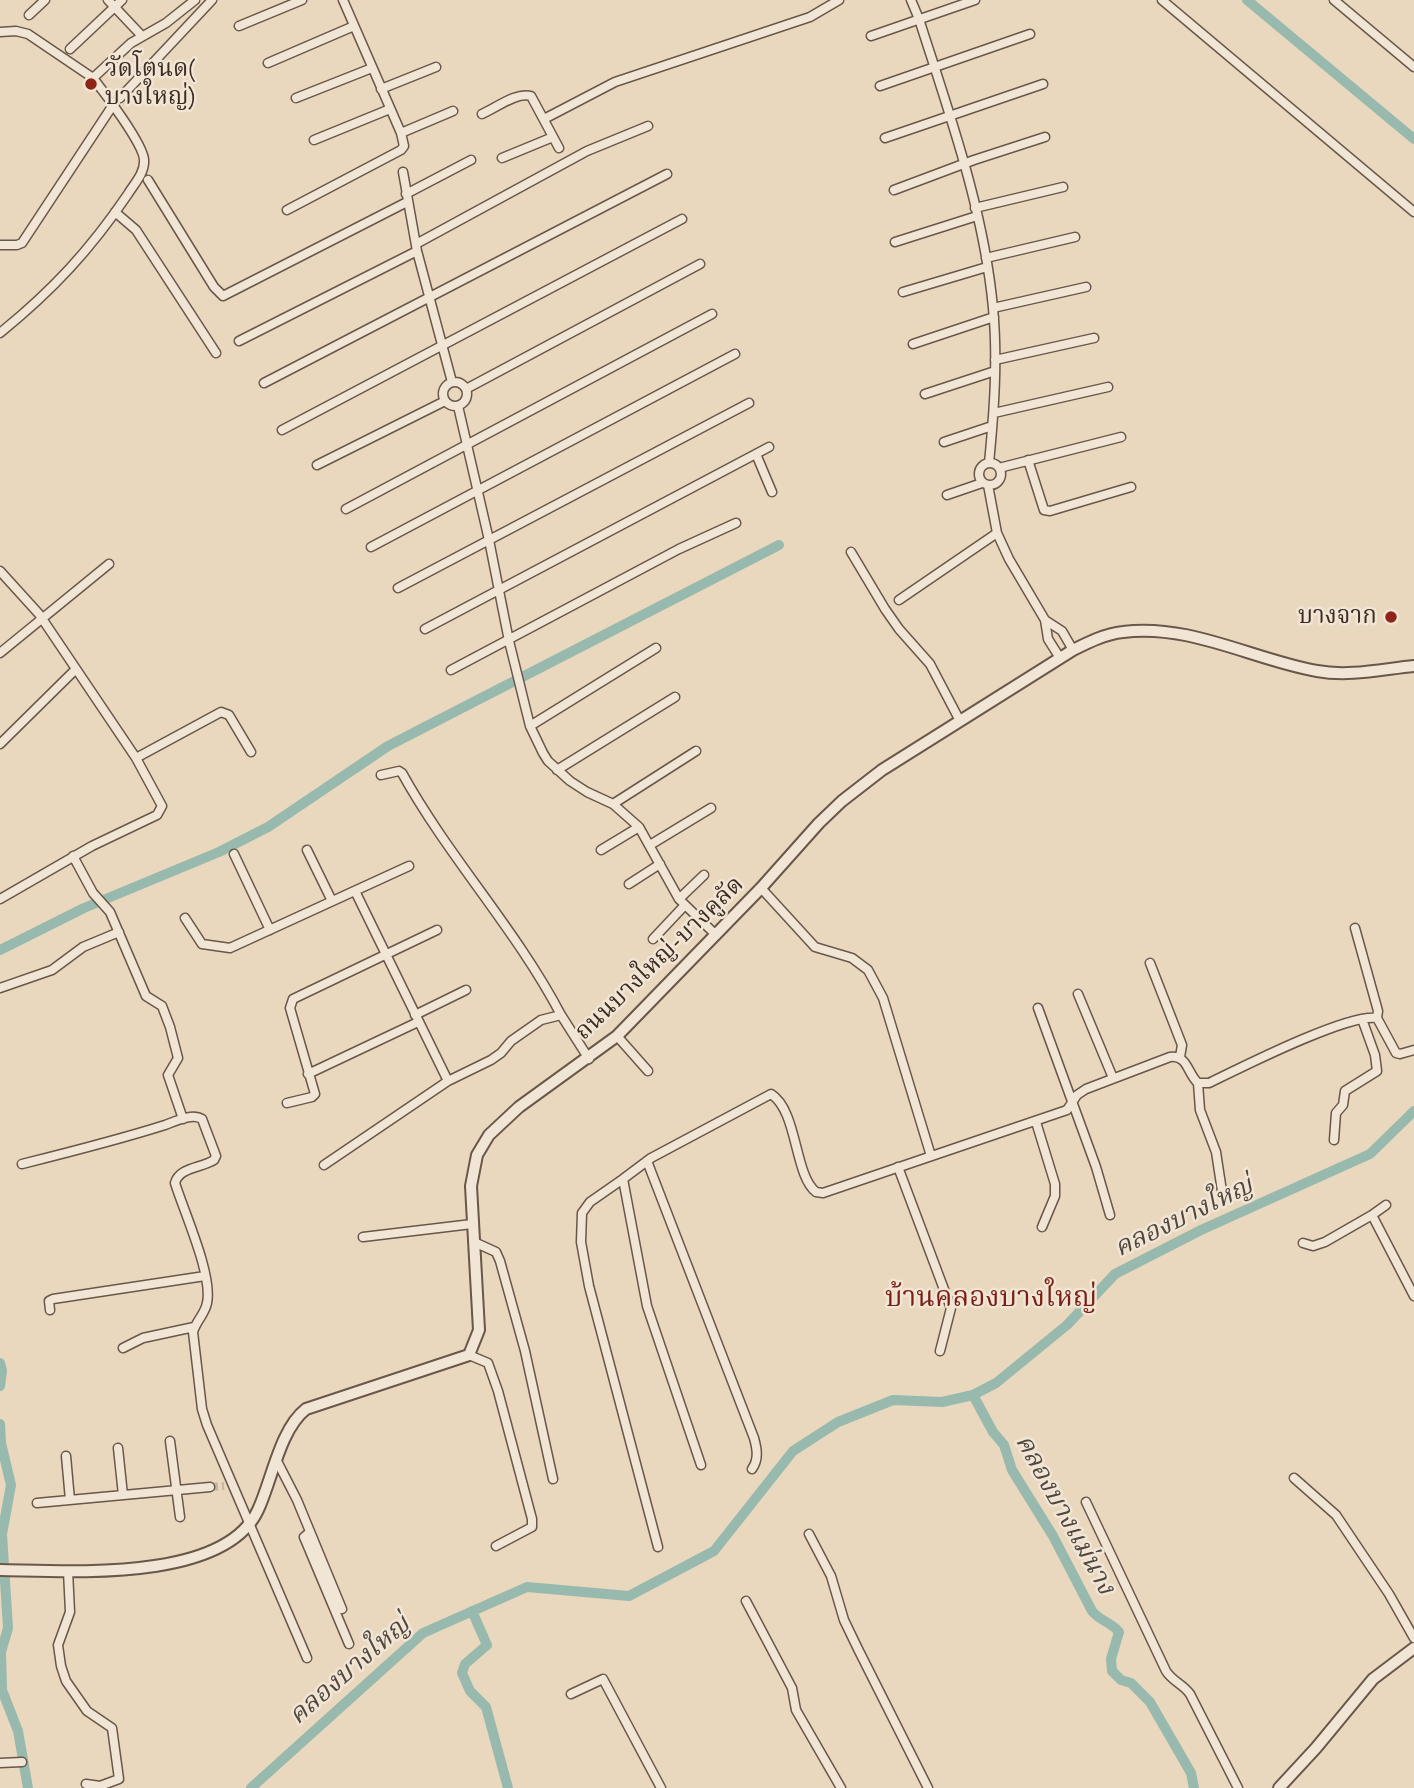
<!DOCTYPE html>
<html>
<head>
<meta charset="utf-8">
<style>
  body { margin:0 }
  canvas { display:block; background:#e9d7be }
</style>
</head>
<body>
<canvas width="1414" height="1788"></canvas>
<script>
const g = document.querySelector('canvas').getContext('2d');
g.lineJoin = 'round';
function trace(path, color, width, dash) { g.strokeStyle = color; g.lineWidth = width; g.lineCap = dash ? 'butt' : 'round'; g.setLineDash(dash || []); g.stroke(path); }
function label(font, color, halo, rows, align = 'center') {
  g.font = font + ' "IM FELL Great Primer","Noto Serif Thai",serif'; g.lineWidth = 5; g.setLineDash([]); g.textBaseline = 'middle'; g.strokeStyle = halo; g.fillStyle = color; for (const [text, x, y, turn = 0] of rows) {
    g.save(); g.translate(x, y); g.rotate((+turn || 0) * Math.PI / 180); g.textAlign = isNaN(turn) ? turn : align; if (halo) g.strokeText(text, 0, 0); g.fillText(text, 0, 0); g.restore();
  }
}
trace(new Path2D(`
  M1247 0 1414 139
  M0 950 84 908 219 852 268 827 388 746 779 545
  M0 1363 2 1371 0 1386
  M973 1395 993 1432 1004 1445 1012 1470 1053 1536 1092 1611C1100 1621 1111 1622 1119 1632L1111 1659 1112 1671 1121 1680 1131 1683 1150 1702 1191 1773 1194 1788
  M0 1424 1 1443 11 1485 2 1534 8 1628 1 1652 2 1690 18 1731 28 1788
  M472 1611 487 1645 465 1664 462 1673 470 1691 486 1707 508 1788
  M251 1788 423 1633 527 1587 629 1596 714 1551 793 1451 838 1422 893 1400 942 1402 973 1395 996 1383 1067 1325 1115 1274 1201 1230 1370 1154 1414 1111`), '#98baae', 10);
trace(new Path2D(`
  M210 1487 224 1486`), '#c7b59f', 8, [8, 4]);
const minor = new Path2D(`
  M108 0 141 35
  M343 0 401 133 453 111
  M911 0 919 19C949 113 984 210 993 308 998 359 994 412 989 463
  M1162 0 1414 212
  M1334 0 1414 67
  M29 15 45 0
  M239 26 302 0
  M0 32 16 31 28 34 93 78
  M871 36 975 0
  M70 49 122 0
  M268 63 354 26
  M880 86 1030 34
  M381 89 436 67
  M120 98 212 0
  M296 98 372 68
  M482 114C496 108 516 92 531 96L559 148
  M544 119 615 82 810 17 839 0
  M885 138 1043 84
  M314 140 390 109
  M502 158 553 137
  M403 172 417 251 452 382
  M148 180 214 287 223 296 407 202
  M894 190 974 160 1045 137
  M406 194 471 160
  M975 208 1063 187
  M287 210 401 150 404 146 401 133
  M115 212 136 230 216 353
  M895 242 977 216
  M416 244 587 151 648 126
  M0 245H17L22 243 113 105
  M986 258 1075 237
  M903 292 987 267
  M993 308 1086 287
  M0 333C53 290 90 250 128 194 134 184 145 173 144 160 144 145 104 92 93 78L131 43 166 23 195 0
  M239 341 417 251
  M913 344 994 317
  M995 360 1094 338
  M443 394a12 12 0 1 1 24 0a12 12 0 1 1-24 0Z
  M264 383 667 174
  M466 389 700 264
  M925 394 995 371
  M458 406 489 540 509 641 530 726 543 753 548 761 570 781 587 792 613 804 639 827 679 899 716 935
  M994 413 1108 387
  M282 430 682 219
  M944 442 992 426
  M756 454 772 492
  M1028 460 1044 510 1050 511 1131 487
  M979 474a11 11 0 1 1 22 0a11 11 0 1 1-22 0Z
  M317 465 445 401
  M999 468 1121 437
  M988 485 997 533 1009 559 1045 620 1048 639 1060 658
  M947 495 982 483
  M346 509 712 314
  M371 547 735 354
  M851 552 885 609 899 629 930 664 960 721
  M0 571 39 614 136 758 162 806 157 815 92 846 0 899
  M398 588 749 403
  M899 600 997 533
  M1045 620 1062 631 1073 650
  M425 629 769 447
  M0 653 109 564
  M451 670 679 549 736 523
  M530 726 656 648
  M0 744 76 669
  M136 758 221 712 229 715 251 752
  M557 770 675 697
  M381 775 399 771 402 773C449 858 516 929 561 1015
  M613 804 696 751
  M650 845 711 808
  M307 850 332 901
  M601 850 639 827
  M234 854 270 930
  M73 856 93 893 110 912 146 996 162 1006 170 1027 178 1058 168 1075 183 1119
  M629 884 660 864
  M761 888 815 947 852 958 868 970 883 998 931 1156
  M355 891 448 1081 491 1060 501 1053 511 1041 541 1020 561 1015 589 1059
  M679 899 704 875
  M185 918 202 944 230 948 409 866
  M1355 928 1378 1011 1377 1018
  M653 939 685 905
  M1150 963 1182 1045 1180 1057
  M0 988 52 970 83 947 119 932
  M1078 994 1113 1078
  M1038 1008 1096 1167 1110 1215
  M415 1015 466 990
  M617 1036 648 1071
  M308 1074 418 1022
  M1198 1083 1200 1110 1216 1152 1222 1191
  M287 1103 312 1097 315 1094 290 1008 293 999 437 930
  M1036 1122 1055 1184V1196L1042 1227
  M1334 1140 1336 1113 1343 1105 1345 1091 1377 1071 1375 1055 1362 1019
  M647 1161 754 1438C757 1449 759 1459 752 1469
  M22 1164C70 1152 118 1140 165 1125 176 1121 192 1113 202 1119L216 1156 214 1160C202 1168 179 1167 175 1183 184 1212 213 1275 207 1303 205 1314 196 1321 193 1332L202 1409 207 1425 307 1658
  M324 1165 448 1081
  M898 1167 951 1308 940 1351
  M623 1179 590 1202 582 1213 581 1242 589 1286 658 1547
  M1386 1205 1372 1215 1414 1296
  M363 1237 472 1224
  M474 1242 496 1252 500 1261 525 1351 553 1479
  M1303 1243 1313 1246 1325 1242 1372 1215
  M50 1310 49 1301 53 1299 205 1276
  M123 1348 143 1338 194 1327
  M469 1355 488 1363 498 1391 532 1519V1527L496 1546
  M170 1441 180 1517
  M118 1448 123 1495
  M66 1456 70 1500
  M277 1461 297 1500 342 1609
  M701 1465 647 1306 623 1179 651 1158 771 1094C798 1111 794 1175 816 1192L823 1193 1067 1110 1077 1095 1086 1089 1170 1057C1188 1055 1187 1073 1198 1083H1209C1240 1068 1348 1013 1377 1018L1396 1053 1400 1054 1414 1050
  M1294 1478 1336 1515 1389 1594 1414 1638
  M1086 1502 1166 1671C1172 1681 1183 1684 1190 1694L1238 1788
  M37 1503 210 1487
  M310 1532 304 1537 349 1644
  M809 1534 831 1576 844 1620 858 1649 928 1788
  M68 1571 70 1612 58 1645 61 1666 66 1681 87 1711 112 1728 119 1779 100 1786 86 1784
  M746 1601 792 1688 796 1710 841 1788
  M571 1694 603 1679 661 1788
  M0 1763 22 1762`);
const tertiary = new Path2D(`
  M0 1570C68 1571 224 1583 258 1510 272 1480 280 1429 306 1409L469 1355 479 1330 471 1186 477 1155 489 1135 519 1107 617 1036 761 888 819 823 842 801 882 770 1073 650C1089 642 1105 634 1123 632 1189 623 1254 660 1317 671 1349 677 1383 669 1414 666
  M1279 1788 1316 1748 1373 1679 1414 1648`);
trace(minor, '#69574a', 11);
trace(tertiary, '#69574a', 14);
trace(minor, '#f1e5d5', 8);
trace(tertiary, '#f1e5d5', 10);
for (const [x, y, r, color] of [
  [91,84,7,"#8f2418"],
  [1391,617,7,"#8f2418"]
]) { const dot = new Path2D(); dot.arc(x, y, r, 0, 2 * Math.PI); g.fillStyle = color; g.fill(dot); trace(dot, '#f1e5d5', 2.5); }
label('24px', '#3e2c23', '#f1e5d5', [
  ["วัดโตนด(",105,70],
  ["บางใหญ่)",105,98],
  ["บางจาก",1377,617,"right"]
], 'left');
label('24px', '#3e2c23', '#f1e5d5', [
  ["ถนนบางใหญ่-บางคูลัด",660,959,-44]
]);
label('italic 26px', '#50483f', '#f1e5d5', [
  ["คลองบางใหญ่",1184,1218,-26],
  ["คลองบางแม่นาง",1064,1515,61],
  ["คลองบางใหญ่",350,1671,-41]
]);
label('28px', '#7a1f14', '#f1e5d5', [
  ["บ้านคลองบางใหญ่",991,1299]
]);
</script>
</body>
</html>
